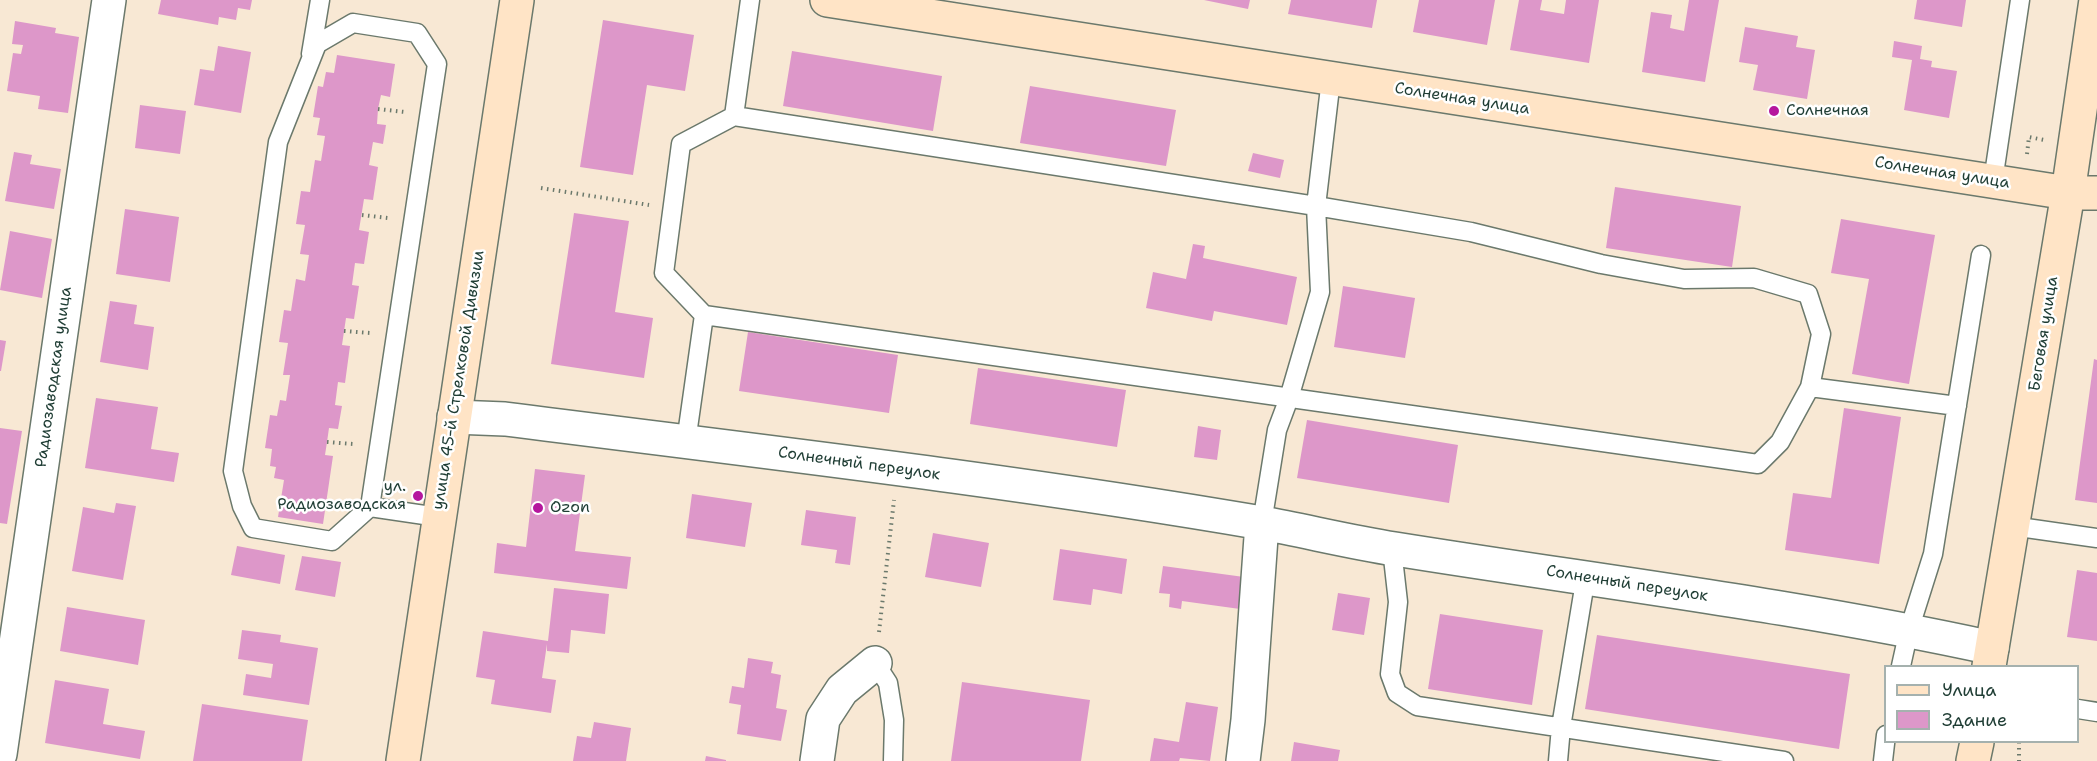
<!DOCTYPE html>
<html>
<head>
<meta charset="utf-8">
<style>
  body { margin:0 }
  #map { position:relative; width:2097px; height:761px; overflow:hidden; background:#f8e8d4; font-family:"Shantell Sans",sans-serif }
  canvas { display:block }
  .legend { position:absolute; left:1884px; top:665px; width:195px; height:78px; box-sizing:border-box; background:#fff; border:2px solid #a5b1ae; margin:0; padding:8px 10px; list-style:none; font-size:18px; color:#1f3d34 }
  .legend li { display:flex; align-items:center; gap:12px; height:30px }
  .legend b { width:30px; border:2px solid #a5b1ae }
</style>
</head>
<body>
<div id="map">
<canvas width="2097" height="761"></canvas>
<ul class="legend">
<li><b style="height:8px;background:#ffe4c6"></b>Улица</li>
<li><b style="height:16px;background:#dd97c9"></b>Здание</li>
</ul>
</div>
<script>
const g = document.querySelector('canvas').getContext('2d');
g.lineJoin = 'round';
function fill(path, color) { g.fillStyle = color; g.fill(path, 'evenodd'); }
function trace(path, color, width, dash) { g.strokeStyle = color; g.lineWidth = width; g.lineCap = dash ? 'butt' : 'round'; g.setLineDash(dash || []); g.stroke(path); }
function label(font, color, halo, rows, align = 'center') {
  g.font = font + ' "Shantell Sans",sans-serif'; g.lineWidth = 5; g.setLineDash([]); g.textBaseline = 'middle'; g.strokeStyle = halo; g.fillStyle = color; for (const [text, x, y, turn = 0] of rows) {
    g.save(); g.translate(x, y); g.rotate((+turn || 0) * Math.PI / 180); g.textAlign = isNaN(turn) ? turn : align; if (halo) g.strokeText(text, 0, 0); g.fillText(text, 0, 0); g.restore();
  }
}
fill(new Path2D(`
  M161 0H252L250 10 238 8 236 20 219 17 218 25 158 14Z
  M1204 0H1250L1248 9Z
  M1291 0H1377L1372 28 1288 14Z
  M1419 0H1495L1487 45 1413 32Z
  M1519 0H1542L1540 10 1564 14 1566 0H1599L1589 63 1510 50Z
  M1689 0H1719L1705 82 1642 72 1651 12 1672 15 1670 28 1684 31Z
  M1917 0H1966L1962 27 1914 19Z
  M603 20 694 35 685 91 647 85 633 175 580 167Z
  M15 21 56 28 55 33 79 37 68 113 38 109 40 96 7 91 13 53 21 54 23 45 12 44Z
  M1745 27 1798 36 1796 47 1815 50 1807 99 1753 90 1758 65 1739 62Z
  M1894 41 1922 46 1920 59 1932 61 1931 67 1957 71 1949 118 1904 110 1912 60 1892 57Z
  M218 46 251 52 241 113 194 105 200 69 214 71Z
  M792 51 942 76 933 131 783 106Z
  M337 55 395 64 390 97 381 95 378 109 377 124 386 125 383 144 373 142 369 165 378 167 373 200 364 199 359 230 369 232 364 264 355 263 352 285 359 286 354 319 346 318 342 345 350 346 345 383 338 382 335 405 342 406 338 429 329 428 327 442 325 455 333 456 323 524 278 517 284 480 274 478 276 467 270 466 272 449 265 448 270 415 277 416 280 400 286 401 290 375H283L288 343 279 342 284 310 291 311 296 279 305 281 309 255 300 254 305 225 296 224 301 191 310 192 315 160 321 161 325 136 317 135 320 118 313 117 318 86 323 87 326 72 334 73Z
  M1030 86 1176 110 1166 166 1020 143Z
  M140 105 186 111 180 154 135 148Z
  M14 152 32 155 30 164 61 169 54 209 5 201Z
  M1253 153 1284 160 1280 178 1248 171Z
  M1615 187 1741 206 1732 267 1606 248Z
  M125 209 179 217 170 282 116 274Z
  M574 213 629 221 615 312 653 318 644 378 551 364Z
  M1841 219 1935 235 1909 384 1852 374 1869 279 1831 273Z
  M10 231 52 239 42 298 0 290Z
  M1193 244 1205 246 1203 258 1297 277 1287 325 1214 311 1212 321 1146 308 1153 272 1186 279Z
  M1343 286 1415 298 1405 358 1334 347Z
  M110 301 137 305 134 324 154 327 148 370 100 362Z
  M748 332 898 355 889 413 739 391Z
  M0 340 6 341 1 371H0Z
  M2094 359 2097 360V503L2075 500Z
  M978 368 1126 390 1117 447 970 424Z
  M96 398 158 407 151 449 179 453 174 482 85 468Z
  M1844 408 1901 417 1879 564 1785 550 1793 493 1831 498Z
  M1307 420 1458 445 1449 503 1297 478Z
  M1198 426 1221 430 1217 460 1194 457Z
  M0 428 22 431 7 524 0 523Z
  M535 469 585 475 575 551 631 557 627 589 494 573 497 543 526 547Z
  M692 494 752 503 745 547 686 538Z
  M116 503 136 506 123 580 72 571 83 507 114 513Z
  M806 510 856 517 850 565 835 563 837 550 801 545Z
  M933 533 989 543 981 587 925 577Z
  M237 546 285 555 280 584 231 575Z
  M1060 549 1127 559 1122 594 1093 589 1091 605 1053 600Z
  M302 556 341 562 335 597 295 590Z
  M1163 566 1244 577 1240 609 1182 601 1181 609 1169 607 1170 594 1159 593Z
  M2077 570 2097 573V641L2067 637Z
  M554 588 609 594 605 634 571 630 569 653 547 651V644L542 678 556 680 551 713 491 704 495 680 476 677 483 631 548 641Z
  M1338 593 1370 598 1364 635 1332 630Z
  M67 607 145 620 138 665 60 651Z
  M1440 614 1543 630 1532 705 1428 689Z
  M242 630 281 635 280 642 318 648 309 705 243 695 246 674 271 678 273 664 238 659Z
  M1597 635 1850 674 1839 749 1585 709Z
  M748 658 773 662 771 673 781 675 776 708 787 710 781 741 737 734 741 705 729 703 732 686 744 688Z
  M55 680 109 689 103 724 145 731 140 759 45 743Z
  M962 682 1090 700 1081 761H951Z
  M1186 702 1218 707 1210 761 1180 758 1179 761H1150L1154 738 1179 742Z
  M202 704 308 720 302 761H193Z
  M594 722 631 728 626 761H573L577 736 591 738Z
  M1294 742 1340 750 1338 761H1291Z
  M706 756 726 760V761H705Z`), '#dd97c9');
const lane = new Path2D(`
  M311 54 320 0
  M734 116 1316 206 1471 232 1601 264 1684 279 1754 278 1808 294 1821 334 1810 387 1780 442 1758 464 704 315 664 273 681 144Z
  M734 116 750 0
  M1993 181 2020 0
  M1810 387 1957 406
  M686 442 704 315
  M370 507 332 541 253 528 242 506 233 471 278 142 317 44 353 23 417 33 437 64 370 507 438 517
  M1262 523 1277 430 1289 398 1320 292 1316 206 1331 79
  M2012 526 2097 538
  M1392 549 1398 602 1390 674 1397 693 1417 706 1784 761
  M875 663 888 683 894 720 893 761
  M1901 666 1909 630 1933 554 1981 255
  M2078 709 2097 712
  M1558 761 1561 727 1586 576
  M1883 761 1886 735`);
const street = new Path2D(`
  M454 417 505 419C757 451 1011 480 1262 523 1306 531 1350 542 1395 549 1594 581 1795 605 1992 648
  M0 754 109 0
  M817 761 823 719 842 690 875 663
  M1243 761 1248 720 1262 523`);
const secondary = new Path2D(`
  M827 0 2068 193H2097
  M1989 666 2068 193 2096 0
  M403 761 517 0
  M1973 761 1977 742`);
trace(lane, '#6b796c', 21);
trace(street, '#6b796c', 36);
trace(secondary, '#6b796c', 36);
trace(new Path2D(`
  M378 109 405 112
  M2027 154 2029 137 2044 140
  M541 188 649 205
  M362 215 388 218
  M344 331 370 333
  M327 442 353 444
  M879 632 894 500
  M2019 742V761`), '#6b796c', 4, [1.5, 4.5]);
trace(lane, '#fff', 18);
trace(street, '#fff', 33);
trace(secondary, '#ffe4c6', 33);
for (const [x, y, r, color] of [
  [1774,111,6,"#b5179e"],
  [418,496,6,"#b5179e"],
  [538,508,6,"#b5179e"]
]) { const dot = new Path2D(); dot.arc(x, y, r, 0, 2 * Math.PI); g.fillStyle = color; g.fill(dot); trace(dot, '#fff', 2); }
label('16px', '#1f3d34', '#fff', [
  ["Солнечная улица",1462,99,9],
  ["Солнечная улица",1942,173,9],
  ["Беговая улица",2044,334,-81],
  ["Радиозаводская улица",54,377,-82],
  ["улица 45-й Стрелковой Дивизии",459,380,-81],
  ["Солнечный переулок",859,464,8],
  ["Солнечный переулок",1627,584,9]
]);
label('16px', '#1f3d34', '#fff', [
  ["Солнечная",1786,111],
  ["ул.",406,487,"right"],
  ["Радиозаводская",406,505,"right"],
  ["Ozon",550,508]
], 'left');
</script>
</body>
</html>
